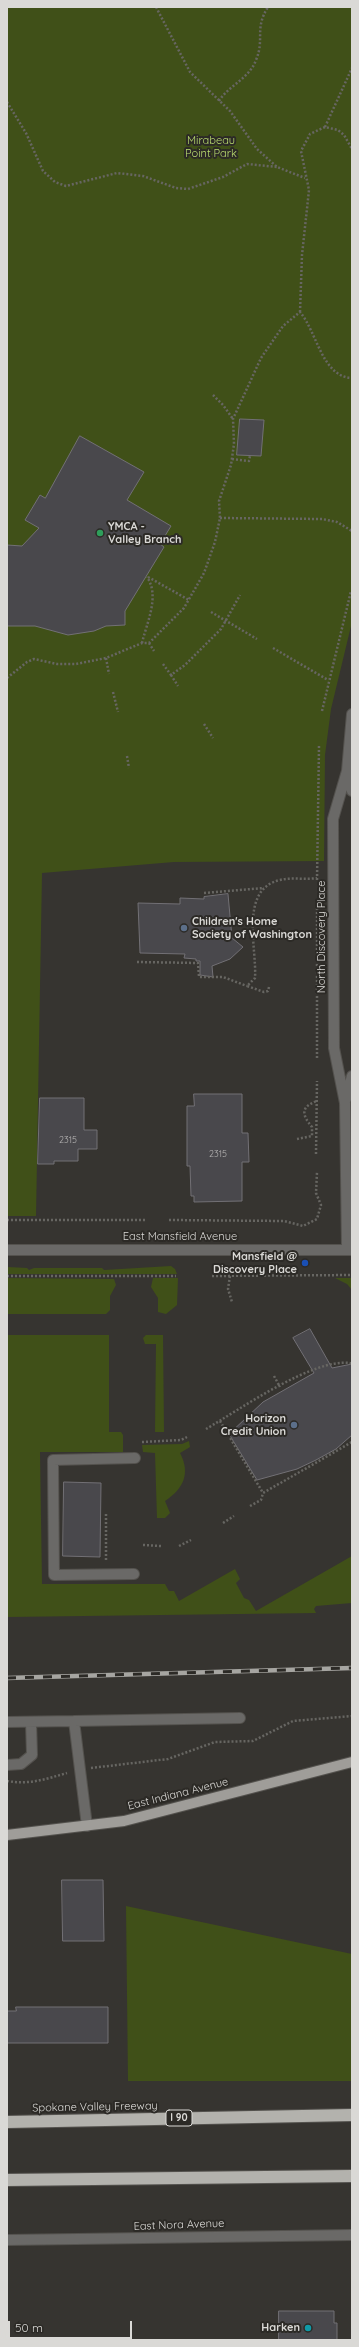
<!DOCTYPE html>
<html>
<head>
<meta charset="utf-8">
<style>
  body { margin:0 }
  #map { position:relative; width:359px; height:2347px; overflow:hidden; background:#363430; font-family:Quicksand,sans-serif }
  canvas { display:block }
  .frame { position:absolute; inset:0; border:8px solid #dad9d6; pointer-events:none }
  .scale { position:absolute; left:8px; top:2321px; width:124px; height:18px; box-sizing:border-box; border:2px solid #dad9d6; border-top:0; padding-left:5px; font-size:12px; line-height:14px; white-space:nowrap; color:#dad9d6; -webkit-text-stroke:3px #2c2a26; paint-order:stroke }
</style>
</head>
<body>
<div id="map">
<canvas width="359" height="2347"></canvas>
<div class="frame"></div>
<div class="scale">50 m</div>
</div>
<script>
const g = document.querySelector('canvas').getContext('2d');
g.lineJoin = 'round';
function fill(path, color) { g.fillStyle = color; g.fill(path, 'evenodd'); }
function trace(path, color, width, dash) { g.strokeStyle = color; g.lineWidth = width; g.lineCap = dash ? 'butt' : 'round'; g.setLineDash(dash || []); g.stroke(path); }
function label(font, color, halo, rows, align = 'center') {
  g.font = font + ' Quicksand,sans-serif'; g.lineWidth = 4; g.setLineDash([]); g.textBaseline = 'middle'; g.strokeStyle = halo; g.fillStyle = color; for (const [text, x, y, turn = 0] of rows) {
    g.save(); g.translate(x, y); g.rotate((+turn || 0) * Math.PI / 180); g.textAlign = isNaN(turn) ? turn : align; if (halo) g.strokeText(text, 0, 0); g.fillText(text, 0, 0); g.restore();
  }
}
fill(new Path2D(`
  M7 7H352V622L331 709 325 755 324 861 174 862 42 873 36 1216H7Z
  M352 1076V1250L345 1103Z
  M171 1266 175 1269 177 1274H7V1267L27 1268 29 1270 34 1268H102L104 1270Z
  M7 1278 114 1279 116 1285 110 1296V1310L106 1314H7Z
  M153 1278H178L177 1305 166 1314 158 1312V1298L151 1287Z
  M335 1278H352V1290L347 1284Z
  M7 1335H109V1432H121L123 1435V1452H40L42 1584H165L169 1591H174L179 1601 235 1569 240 1579 236 1583 244 1598 249 1600 256 1611 352 1556V1603L316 1606 314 1609 316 1613 7 1617Z
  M146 1335H163L164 1432H155L156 1344H145L143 1338Z
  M189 1441 190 1447 180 1453C191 1474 183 1489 165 1501L170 1513 165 1518H157L155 1453 143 1452 142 1445 182 1444Z
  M126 1906 352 1954V2081H128Z`), '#405018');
const building = new Path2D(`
  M240 419 264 420 261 456 237 455Z
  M80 436 144 472 127 500 171 526 160 544 164 547 125 611V625L106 626 94 631 68 635 35 626H7V545L22 546 39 528 25 520 40 495 45 498Z
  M228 894 232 938 243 947 230 959 212 966 213 977 200 975V961H196V959L184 958 185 954 140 953 138 903 180 904V898L204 899V897Z
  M194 1094H242V1133H248L249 1162H242V1201L194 1202V1196H191L190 1166H187V1106H194Z
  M40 1098H84V1130H97V1149H78V1161H54V1164H38Z
  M310 1329 332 1368 352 1364V1435L336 1449 316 1460 297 1469 257 1480 229 1434 263 1402 314 1373 293 1338Z
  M64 1482 101 1483 100 1557 63 1556Z
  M62 1880H103L104 1941H63Z
  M16 2007H108V2043H7V2011H16Z
  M279 2311H334V2323H337V2340H279Z`);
fill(building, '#49484c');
trace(building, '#727075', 1);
const minor = new Path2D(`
  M347 772 352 791
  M346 1099 352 1076
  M7 1250H352
  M347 1250 345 1103 334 1048 333 819 347 771 352 714
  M134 1574 54 1575 53 1460 135 1458
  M74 1721 240 1718
  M7 1722 74 1721 87 1826
  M7 1765 21 1764 32 1755 31 1722
  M7 2240 352 2235`);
const major = new Path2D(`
  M7 1835 124 1821 352 1762`);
const highway = new Path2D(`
  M7 2122 352 2115
  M7 2180 352 2176`);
trace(minor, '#54524e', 12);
trace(major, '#54524e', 12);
trace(highway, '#54524e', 14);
trace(new Path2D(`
  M156 7 190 72 230 111 257 149 277 167 305 178
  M219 101C229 85 249 79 256 60 265 39 254 29 268 7
  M7 102 26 133 43 171 55 182 66 186 117 173 143 176 176 188 188 189 223 177 247 164 277 167
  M325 127 352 68
  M300 312 302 255 309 190 301 151 310 134 325 127 338 130 344 135 352 149
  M213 395 223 405 233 419
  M232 459 249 461 250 456
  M220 518 322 519 337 522 352 531
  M148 577 189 600
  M211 612 257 639
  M142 643C147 622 160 596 147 577
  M149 643 154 651
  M273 648 328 680
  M106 658 109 674
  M163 664 171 675 185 665 221 629 240 595
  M171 675 178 686
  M7 678 27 662 34 659 57 664H76L106 658 142 643H149L184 608 204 573 215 542 220 518 219 501 231 465 234 444 233 419 261 358 283 326 300 312C317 332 322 377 352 378
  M113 692 118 712
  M322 711 351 591
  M204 724 213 738
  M127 756 129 768
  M317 880 319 746
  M204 893 264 888
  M137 962 198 963 199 977H223L247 986
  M269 987 268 991 264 992 247 986 255 978C257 948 239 889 280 880 292 877 305 880 317 878
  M317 1058V902
  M297 1139 312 1136V1127C302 1115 300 1107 317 1101
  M316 1154 317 1081
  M7 1220H146
  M169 1220 284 1221 303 1226 317 1219 321 1205 316 1193 317 1172
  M7 1276H176
  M212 1276 352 1275
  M230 1276 228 1289 232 1302
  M274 1376 280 1387
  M220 1421 263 1493
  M206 1429C239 1410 313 1358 350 1363L352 1366
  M142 1442 181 1440 187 1437
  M250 1506 261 1500 263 1493 352 1442
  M223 1523 234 1516
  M143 1545 161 1546
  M179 1546 191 1540
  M106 1560V1514
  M91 1768 168 1759 215 1742 253 1741 293 1721 352 1716
  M7 1781C29 1785 46 1779 67 1773`), '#676662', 2.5, [2, 2]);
trace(minor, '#6a6967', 10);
trace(major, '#9f9d99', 10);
trace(highway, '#b3b2ad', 12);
const rail = new Path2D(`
  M7 1678 352 1668`);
trace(rail, '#a6a5a1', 4.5);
trace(rail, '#2c2a26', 3, [9]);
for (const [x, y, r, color] of [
  [100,533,4,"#2e9e5b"],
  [184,928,4,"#5c6f8a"],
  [305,1263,4,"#1a4fb4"],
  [294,1425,4,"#5c6f8a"],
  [308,2328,4,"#0f9aa8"]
]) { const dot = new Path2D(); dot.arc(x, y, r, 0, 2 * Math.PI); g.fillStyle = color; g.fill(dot); trace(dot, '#2c2a26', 1.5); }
label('9px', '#b6b5b4', null, [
  ["2315",68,1140],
  ["2315",218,1154]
]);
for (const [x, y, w] of [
  [179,2118,26]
]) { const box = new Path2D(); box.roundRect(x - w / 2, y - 8, w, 16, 3); g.fillStyle = '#2c2a26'; g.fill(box); trace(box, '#dad9d6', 1); }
label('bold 10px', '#dad9d6', null, [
  ["I 90",179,2118]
]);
label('11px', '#badc6f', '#2c2a26', [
  ["Mirabeau",211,141],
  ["Point Park",211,154]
]);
label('bold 11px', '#dad9d6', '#2c2a26', [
  ["YMCA -",108,527,"left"],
  ["Valley Branch",108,540,"left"],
  ["Children's Home",192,922,"left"],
  ["Society of Washington",192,935,"left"],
  ["Mansfield @",297,1257],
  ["Discovery Place",297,1270],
  ["Horizon",286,1419],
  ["Credit Union",286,1432],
  ["Harken",300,2328]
], 'right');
label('11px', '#dad9d6', '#2c2a26', [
  ["North Discovery Place",322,937,-90],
  ["East Mansfield Avenue",180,1237],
  ["East Indiana Avenue",178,1794,-14],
  ["Spokane Valley Freeway",95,2107,-1],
  ["East Nora Avenue",179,2225,-2]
]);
</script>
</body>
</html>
